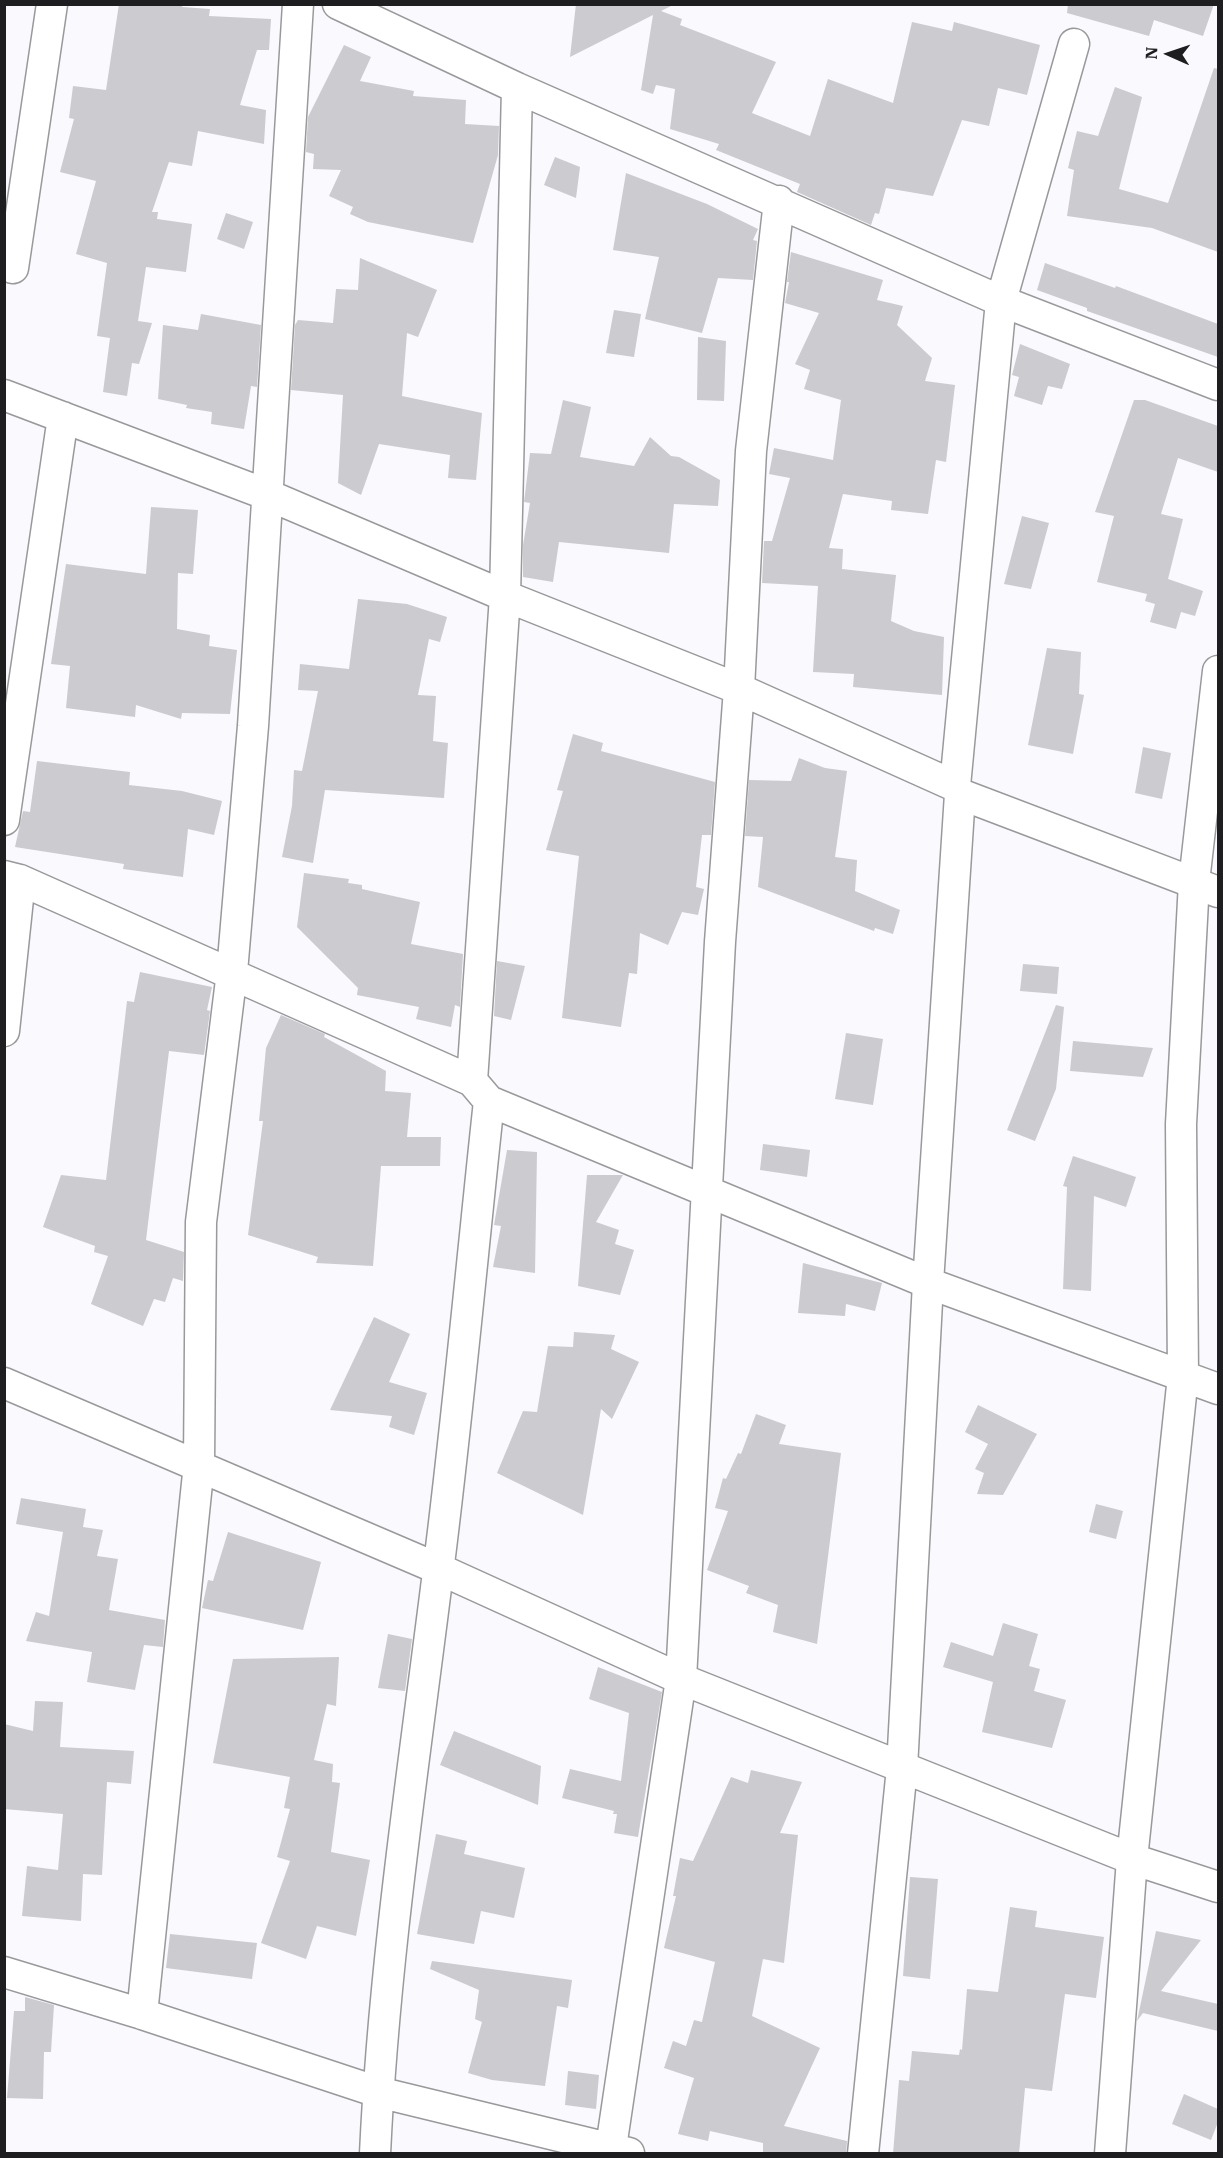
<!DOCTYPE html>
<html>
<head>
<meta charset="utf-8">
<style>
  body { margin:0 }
  #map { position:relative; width:1223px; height:2158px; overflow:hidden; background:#faf9fd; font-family:"IBM Plex Serif",serif }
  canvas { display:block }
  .frame { position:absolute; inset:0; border:6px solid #1e1d1f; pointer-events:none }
  .north { position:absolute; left:1139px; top:24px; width:60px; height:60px; -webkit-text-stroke:4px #faf9fd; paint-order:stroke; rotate:273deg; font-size:16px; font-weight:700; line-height:24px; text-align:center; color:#1e1d1f }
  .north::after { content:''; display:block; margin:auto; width:21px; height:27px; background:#1e1d1f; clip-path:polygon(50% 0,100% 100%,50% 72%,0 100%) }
</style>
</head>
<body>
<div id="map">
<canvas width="1223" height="2158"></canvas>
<div class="frame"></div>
<div class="north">N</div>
</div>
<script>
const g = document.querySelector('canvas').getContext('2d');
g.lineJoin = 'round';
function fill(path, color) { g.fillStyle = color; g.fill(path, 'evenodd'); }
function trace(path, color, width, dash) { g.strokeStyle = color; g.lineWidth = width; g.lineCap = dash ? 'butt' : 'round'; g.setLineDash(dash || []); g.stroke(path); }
fill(new Path2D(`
  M119 4H183L182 7 210 9 209 16 271 19 269 50H257L240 105 266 110 264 144 198 131 192 166 169 162 152 212H158L157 219 192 224 186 272 146 267 138 321 152 323 139 364 132 363 127 396 103 392 110 338 97 336 107 263 76 254 96 181 60 172 74 119 69 118 73 86 106 90Z
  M576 4H675L661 11 682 19 680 25 776 62 752 113 810 136 828 79 893 103 912 22 952 31 954 22 1040 45 1027 95 998 88 989 126 962 120 933 196 886 188 879 214 875 213 871 225 797 192 800 184 716 150 719 144 670 129 675 89 656 85 653 94 641 90 653 15 570 57Z
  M1068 4H1214L1203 36 1154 20 1149 36 1067 13Z
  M344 45 371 57 360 81 414 91 413 96 466 100 465 124 499 126 498 155 473 243 368 222 350 214 353 207 329 196 341 170 313 169 314 154 306 152 308 117Z
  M1214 68 1218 69V252L1152 228 1067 216 1074 170 1068 168 1077 131 1098 136 1115 87 1142 97 1119 189 1168 203Z
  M555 157 580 167 576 198 544 185Z
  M626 173 707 204 758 229 753 240 757 241 753 280 718 278 702 333 645 319 659 257 613 250Z
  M226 213 253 222 244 249 217 239Z
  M791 252 883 280 877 300 903 306 897 325 932 358 925 381 955 385 946 462 936 460 928 514 891 510 892 501 843 494 829 548 843 549 842 569 896 575 891 621 914 631 944 637 942 695 853 687 854 674 813 672 818 586 762 583 764 541H772L790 478 769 474 774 448 833 460 841 400 804 389 810 370 795 364 819 313 785 303 789 282H787Z
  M360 258 437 290 418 337 407 333 402 396 482 413 476 480 448 478 450 455 379 444 361 495 338 483 343 395 291 390 295 325 298 320 333 323 336 289 358 290Z
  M1045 263 1115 288 1116 286 1218 324V357L1087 311V308L1037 290Z
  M614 310 641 314 634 357 606 353Z
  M201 314 261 325 257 387 251 386 244 429 211 424 212 412 186 408 187 405 158 399 163 325 198 330Z
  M698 337 726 341 724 401 697 400Z
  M1020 344 1070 364 1062 389 1048 386 1042 405 1014 396 1019 377 1012 375Z
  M563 400 591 407 580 457 634 466 650 437 671 456 679 457 720 480 718 506 674 504 669 553 559 542 553 582 523 577V545L530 503 524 502 530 453 551 454Z
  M1134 400H1145L1218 426V472L1178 458 1161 514 1183 519 1168 579 1203 591 1195 616 1181 612 1176 629 1150 622 1155 604 1145 601 1147 594 1097 582 1114 516 1095 512Z
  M151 507 198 510 193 574 178 573 177 629 210 635 209 646 237 650 230 714 182 713 181 719 136 705 135 717 66 708 70 666 51 664 66 564 146 574Z
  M1022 516 1049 523 1031 589 1004 584Z
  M358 599 407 604 447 617 440 642 429 639 418 695 436 696 433 741 448 743 444 798 325 790 313 863 282 857 292 806 294 770 302 771 318 691 298 690 300 664 349 669Z
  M1047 648 1081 652 1079 694 1084 695 1073 754 1028 745Z
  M573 734 603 743 601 751 715 782 711 835H702L696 887 704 889 698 915 682 912 668 945 640 933 637 974 629 973 621 1027 562 1018 579 856 546 850 563 791 557 790Z
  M1143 747 1171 753 1162 799 1135 793Z
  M799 758 825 768 847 771 835 857 857 860 855 891 900 910 893 934 875 928 874 931 758 887 763 837 745 836 749 780 791 781Z
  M37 761 130 772 129 785 182 791 222 801 214 835 188 829 183 877 123 869 124 864 15 847 23 811 30 812Z
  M304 873 349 879 348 883 362 885V889L420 902 411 944 463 954 460 1007 455 1005 451 1027 416 1019 419 1007 357 995 358 988 297 927Z
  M497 961 525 966 511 1020 494 1016Z
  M1023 964 1059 967 1057 994 1020 991Z
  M140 972 212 987 207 1010 210 1011 204 1055 169 1051 146 1240 184 1252 183 1281 173 1278 165 1302 154 1299 143 1326 91 1304 108 1256 94 1252 95 1246 43 1227 61 1175 106 1180 127 1001 134 1002Z
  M1056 1005 1064 1007 1056 1089 1035 1141 1007 1130Z
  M281 1015 325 1034 324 1037 386 1071 385 1091 411 1093 407 1137H441L440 1166H381L373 1266 316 1263 318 1257 248 1235 263 1121H259L266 1048Z
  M846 1033 883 1039 873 1105 835 1099Z
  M1073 1041 1153 1048 1143 1077 1070 1071Z
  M763 1144 810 1150 807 1177 760 1170Z
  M507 1150 537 1152 535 1273 493 1267 501 1226 494 1225Z
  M1073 1156 1136 1177 1126 1207 1094 1196 1091 1291 1063 1289 1067 1187 1063 1186Z
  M587 1175H623L596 1222 619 1230 615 1244 634 1250 620 1295 578 1286Z
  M803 1263 882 1283 875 1311 846 1304 845 1316 798 1313Z
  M374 1317 410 1334 389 1382 427 1393 414 1435 389 1427 392 1416 330 1410Z
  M574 1332 615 1335 611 1349 639 1362 612 1419 601 1409 583 1515 497 1473 523 1411 537 1412 548 1346 573 1347Z
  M978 1405 1037 1434 1003 1495 977 1494 984 1473 975 1469 988 1444 965 1432Z
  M756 1414 786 1425 779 1444 841 1453 817 1644 773 1632 778 1605 746 1593 749 1586 707 1570 728 1511 715 1508 723 1478 726 1479 738 1453 741 1454Z
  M21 1498 86 1509 83 1527 103 1530 97 1556 118 1559 109 1610 165 1620 163 1647 144 1645 135 1690 87 1682 92 1652 26 1641 36 1612 49 1616 63 1532 16 1524Z
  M1096 1504 1123 1511 1116 1539 1089 1532Z
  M228 1532 321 1562 303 1630 202 1608 208 1580 213 1581Z
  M1003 1623 1038 1634 1029 1666 1040 1669 1034 1691 1066 1700 1052 1748 982 1732 993 1682 943 1667 951 1642 993 1656Z
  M388 1634 412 1639 405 1691 378 1688Z
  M339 1657 336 1706 327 1704 314 1760 333 1764 332 1782 340 1783 331 1852 370 1860 356 1936 317 1926 306 1959 261 1943 290 1861 277 1857 290 1809 284 1808 290 1777 213 1763 233 1659Z
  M598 1667 662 1692 638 1837 614 1833 617 1814H613L614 1811 562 1798 570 1769 621 1781 629 1713 589 1699Z
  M35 1701 63 1702 60 1747 134 1751 131 1784 107 1782 102 1875 83 1874 81 1921 22 1916 27 1866 58 1870 63 1814 4 1809V1724L33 1731Z
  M454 1731 541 1766 538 1805 440 1765Z
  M751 1770 802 1782 780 1833 798 1835 784 1963 763 1959 752 2016 820 2048 784 2126 847 2141 846 2154H763V2143L710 2131 708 2141 678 2134 694 2078 664 2068 673 2041 686 2046 694 2020 702 2022 715 1962 664 1948 676 1896H673L680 1858 693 1861 731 1777 748 1783Z
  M436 1834 467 1841 464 1854 525 1868 514 1918 481 1911 474 1944 417 1934Z
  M910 1877 938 1879 930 1979 903 1976Z
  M1010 1907 1037 1911 1035 1927 1104 1937 1096 1998 1065 1994 1052 2091 1025 2088 1019 2154H893L899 2080 909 2081 912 2051 959 2055 960 2049 962 2050 967 1989 998 1992Z
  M1156 1931 1201 1940 1161 1991 1218 2004V2031L1143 2013 1137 2021Z
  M170 1934 257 1943 252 1979 166 1968Z
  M432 1961 572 1980 568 2008 557 2006 545 2086 492 2080 468 2073 482 2022 475 2019 479 1990 430 1969Z
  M25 1997 54 2005 51 2052H44L43 2099 7 2098 14 2011H25Z
  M568 2071 599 2075 596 2109 565 2105Z
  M1184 2094 1218 2109V2122L1211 2140 1172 2124Z`), '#cccbcf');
const minor = new Path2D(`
  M338 4 517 88 1001 301 1218 385
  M13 268 52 4
  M4 395 268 495 505 596 739 689 955 786 960 794 1218 892
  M955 786 1001 301 1074 44
  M4 820 63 417
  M4 876 20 880 472 1081 489 1101 928 1283 1218 1389
  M4 1031 20 880
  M472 1081 505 596 517 88
  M4 1383 439 1569 681 1679 1132 1859 1218 1887
  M4 1972 142 2014 378 2092 629 2153
  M142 2014 199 1464 201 1222 232 972 253 726 298 4
  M375 2154C384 1959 414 1765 438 1572 458 1415 472 1258 489 1101
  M610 2154 681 1679 720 942 739 689 751 451 779 201
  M863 2154 902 1768 928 1283 960 794
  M1110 2154 1132 1859 1183 1376 1181 1124 1194 882 1218 671`);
trace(minor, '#99999c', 33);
trace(minor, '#fff', 30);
</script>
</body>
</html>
